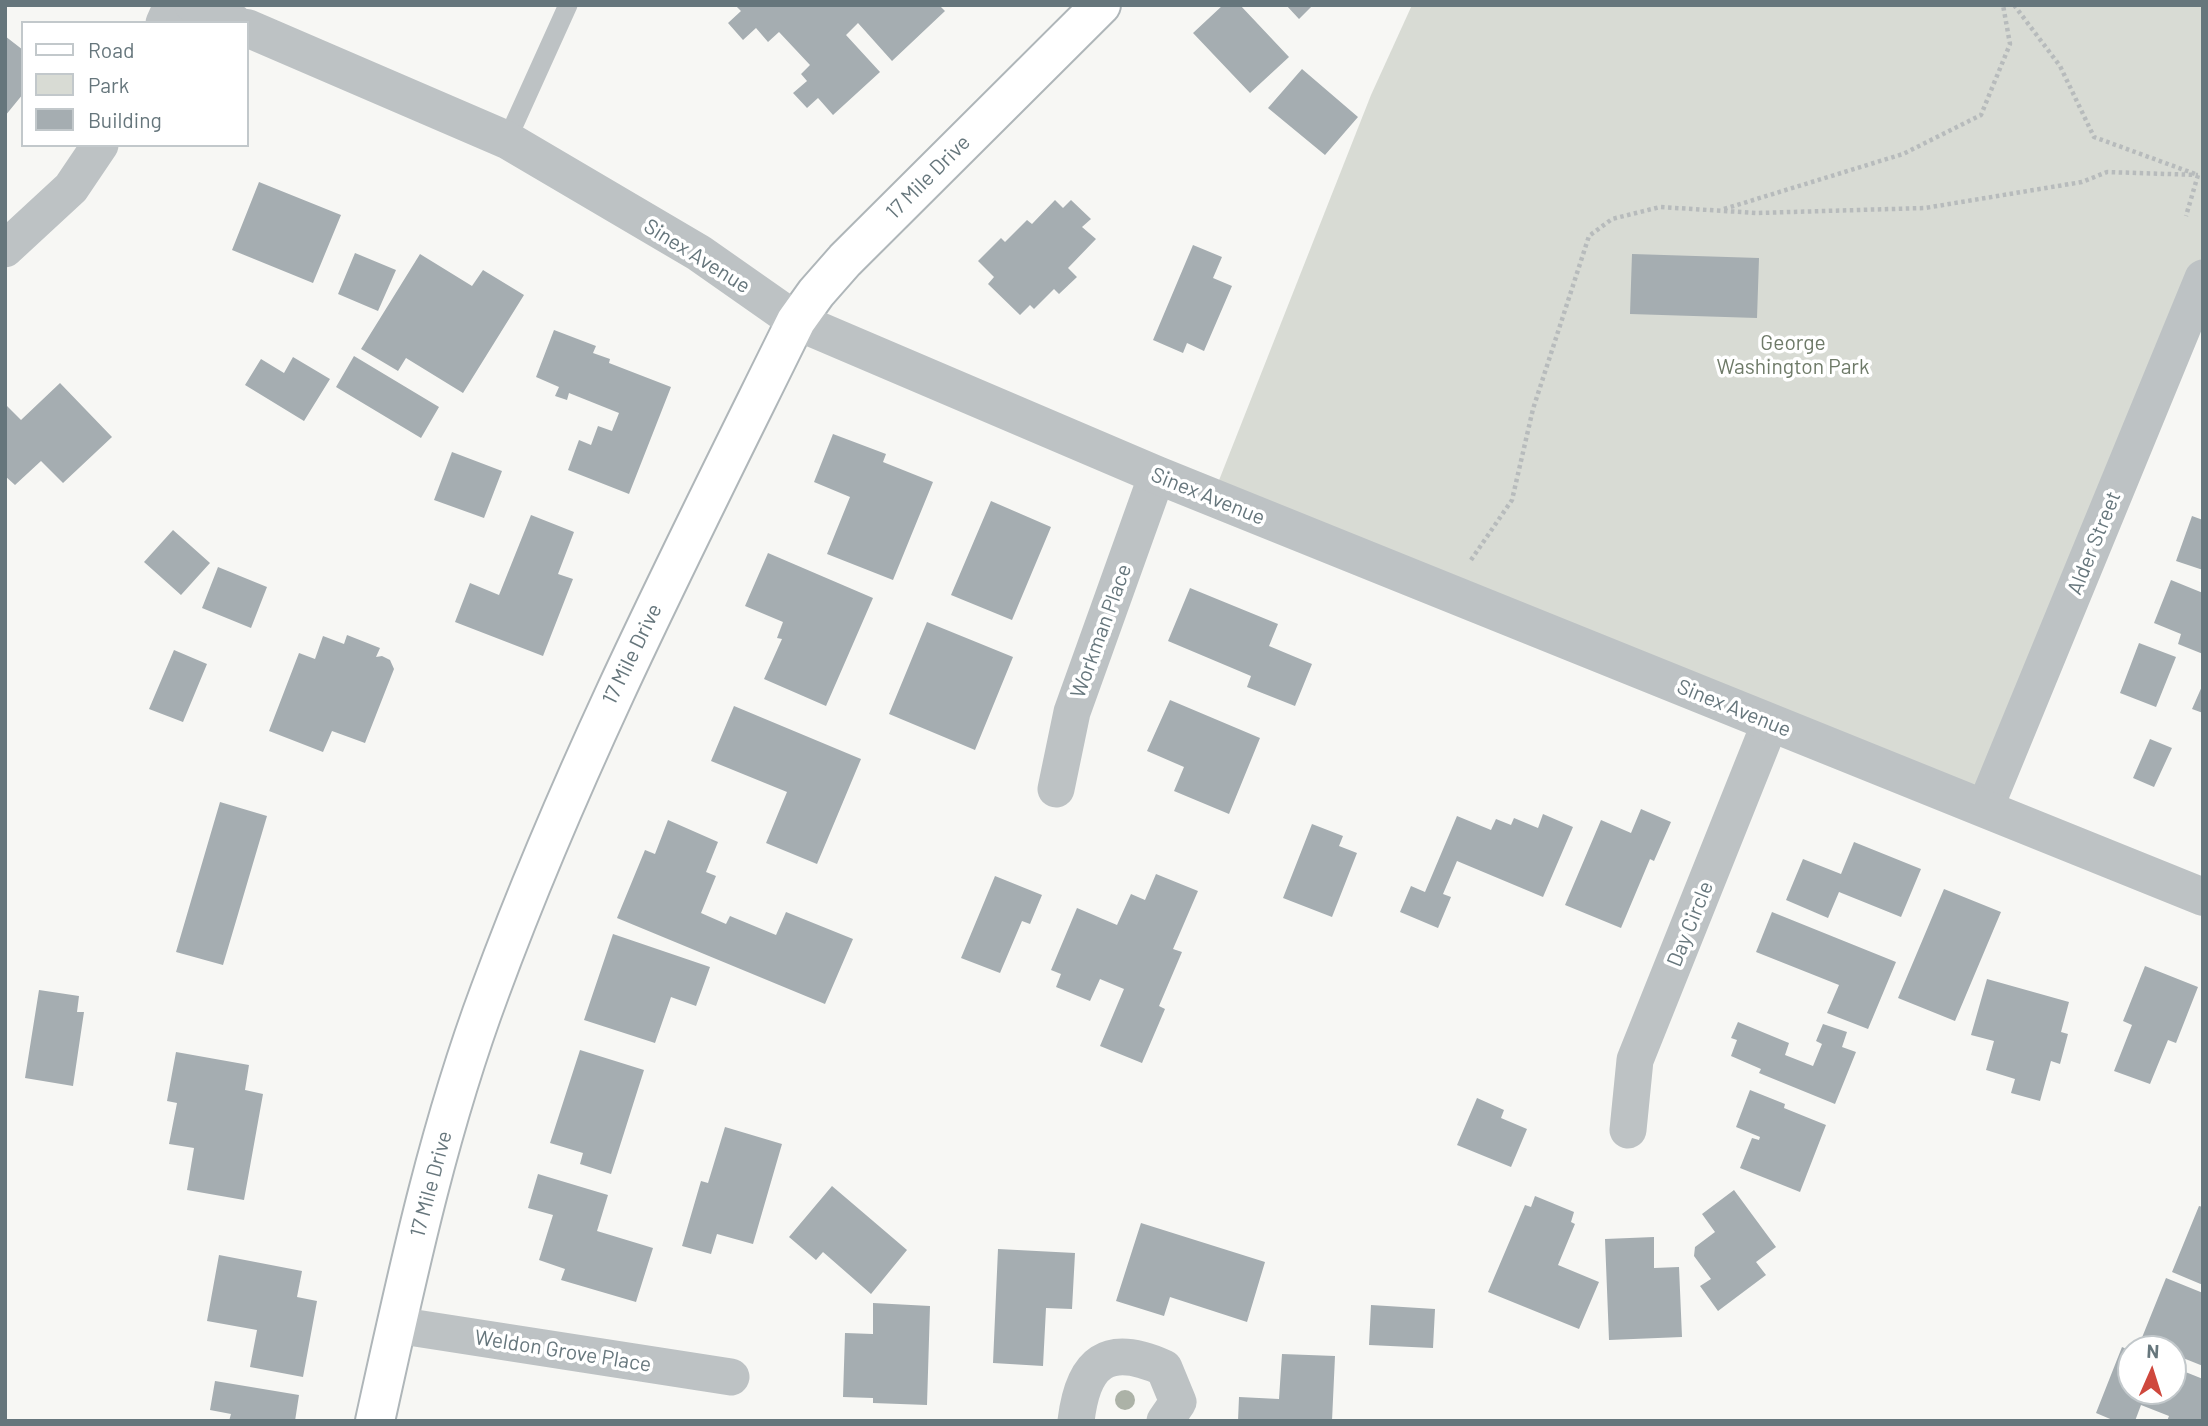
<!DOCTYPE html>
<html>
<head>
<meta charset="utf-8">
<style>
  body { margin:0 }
  #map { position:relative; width:2208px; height:1426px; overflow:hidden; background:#f7f7f4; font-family:Barlow,sans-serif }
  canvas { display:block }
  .frame { position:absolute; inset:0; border:7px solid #66767c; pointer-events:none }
  .legend { position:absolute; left:21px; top:21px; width:228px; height:126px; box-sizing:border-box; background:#fff; border:2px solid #c2c8cb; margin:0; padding:9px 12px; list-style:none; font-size:21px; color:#66767c }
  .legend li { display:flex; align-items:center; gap:14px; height:35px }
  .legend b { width:35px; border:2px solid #c2c8cb }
  .north { position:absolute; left:2117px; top:1335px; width:70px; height:70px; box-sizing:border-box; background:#fff; border:2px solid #c2c8cb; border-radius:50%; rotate:3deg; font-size:19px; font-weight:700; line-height:28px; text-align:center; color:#66767c }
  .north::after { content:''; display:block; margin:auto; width:24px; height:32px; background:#cf483d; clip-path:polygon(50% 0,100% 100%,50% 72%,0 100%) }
</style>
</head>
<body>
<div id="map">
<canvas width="2208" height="1426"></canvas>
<div class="frame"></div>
<ul class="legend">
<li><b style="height:9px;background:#fff"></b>Road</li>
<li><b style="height:19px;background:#d8dbd4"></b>Park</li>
<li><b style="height:19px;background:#a5adb1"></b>Building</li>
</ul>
<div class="north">N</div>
</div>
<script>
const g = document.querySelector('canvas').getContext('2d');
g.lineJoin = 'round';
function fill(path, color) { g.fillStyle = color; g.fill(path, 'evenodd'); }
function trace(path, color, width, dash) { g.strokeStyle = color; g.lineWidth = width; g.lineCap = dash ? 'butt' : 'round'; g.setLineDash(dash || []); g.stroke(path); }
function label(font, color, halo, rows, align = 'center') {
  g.font = font + ' Barlow,sans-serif'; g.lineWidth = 7; g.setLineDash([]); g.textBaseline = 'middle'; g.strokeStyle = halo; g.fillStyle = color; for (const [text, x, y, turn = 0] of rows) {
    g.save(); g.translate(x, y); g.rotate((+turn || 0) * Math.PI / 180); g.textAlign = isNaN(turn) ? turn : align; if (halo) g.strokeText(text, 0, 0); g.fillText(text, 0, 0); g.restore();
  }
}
fill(new Path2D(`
  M1412 5H2203V279L1985 808 1212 498 1371 95Z`), '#d8dbd4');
fill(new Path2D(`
  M735 5H939L945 11 892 61 858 23 846 35 880 72 833 115 818 98 807 108 793 93 807 81 801 74 810 65 779 32 768 42 756 28 743 40 728 23 741 11Z
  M1223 5H1240L1289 57 1250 93 1193 33Z
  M1286 5H1313L1299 19Z
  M5 36 23 50V94L5 116Z
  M1302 69 1358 117 1325 155 1268 108Z
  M259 182 341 215 313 283 232 250Z
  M1055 200 1063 208 1071 200 1091 219 1082 227 1096 239 1068 268 1077 277 1059 294 1054 289 1034 309 1030 305 1020 315 988 284 994 277 978 261 1001 238 1005 242 1027 220 1032 224Z
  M1193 245 1222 257 1213 278 1232 286 1204 351 1187 343 1183 353 1153 340Z
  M355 253 396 270 378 311 338 294Z
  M420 254 472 286 483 270 524 295 463 393 406 358 398 371 361 349Z
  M1632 254 1759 258 1757 318 1630 314Z
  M554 330 596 346 593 353 610 359 609 363 671 387 629 494 568 470 579 440 591 445 598 426 612 431 619 413 569 393 567 400 555 396 559 387 536 377Z
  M354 356 439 407 421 438 336 387Z
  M293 357 330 379 304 421 245 385 261 359 284 373Z
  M60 383 112 437 63 483 41 461 15 485 5 476V404L21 420Z
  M833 434 886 454 883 462 933 482 893 580 827 554 850 497 814 482Z
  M452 452 502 471 484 518 434 500Z
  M991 501 1051 527 1012 620 951 595Z
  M531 515 574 532 558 574 573 579 543 656 455 622 470 583 499 595Z
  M2192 516 2203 520V570L2176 561Z
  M173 530 210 563 181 595 144 562Z
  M768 553 873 598 826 706 764 679 782 639 777 638 783 622 745 606Z
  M218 567 267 587 251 628 202 608Z
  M2171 580 2203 593V654L2178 644 2181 634 2154 623Z
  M1190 588 1278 624 1269 646 1312 664 1295 706 1247 687 1251 676 1168 641Z
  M927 622 1013 657 975 750 889 714Z
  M347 635 380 648 376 657 382 656 390 660 394 669 365 743 332 731 323 752 269 731 299 653 315 659 323 636 344 644Z
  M2139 643 2176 657 2156 707 2120 693Z
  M174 650 207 664 183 722 149 709Z
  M2203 684V713L2192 709Z
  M1170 700 1260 738 1229 814 1174 791 1184 767 1147 751Z
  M734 706 861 759 817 864 766 843 787 792 711 761Z
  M2150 739 2172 748 2154 787 2133 778Z
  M220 802 267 816 223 965 176 952Z
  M1641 809 1671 822 1654 861 1650 859 1621 928 1565 905 1601 820 1631 833Z
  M1543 814 1573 827 1543 897 1457 861 1443 894 1451 897 1438 928 1400 912 1411 886 1425 892 1457 816 1491 830 1496 819 1511 825 1514 818 1538 828Z
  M668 820 718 842 706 872 716 876 701 913 726 924 730 916 776 935 786 912 853 939 825 1004 617 918 645 850 655 854Z
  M1312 824 1343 836 1339 846 1357 853 1332 917 1283 898Z
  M1854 842 1921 869 1901 917 1839 892 1828 918 1786 900 1803 859 1841 874Z
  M1156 874 1198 891 1173 949 1182 952 1159 1006 1165 1009 1142 1063 1100 1046 1124 989 1100 979 1090 1001 1056 987 1061 974 1051 970 1077 908 1117 925 1131 894 1145 900Z
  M995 876 1042 895 1030 924 1022 921 1000 973 961 958Z
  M1944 889 2001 912 1955 1021 1898 998Z
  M1772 912 1896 962 1868 1029 1827 1013 1839 985 1756 952Z
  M613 934 710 967 696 1006 671 997 655 1043 584 1020Z
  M2145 966 2198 987 2176 1043 2168 1040 2150 1084 2114 1071 2132 1025 2123 1021Z
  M1987 979 2069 1002 2061 1032 2068 1034 2060 1064 2051 1061 2040 1101 2011 1093 2015 1079 1986 1070 1994 1041 1971 1035Z
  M39 990 79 996 77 1012H84L73 1086 25 1078Z
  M1738 1022 1789 1043 1785 1055 1813 1066 1822 1044 1816 1041 1823 1024 1847 1032 1842 1047 1856 1052 1835 1104 1759 1073 1761 1069 1731 1056 1737 1040 1731 1038Z
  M580 1050 644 1070 611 1174 580 1164 583 1153 550 1143Z
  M176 1052 249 1065 245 1090 263 1094 244 1200 187 1190 194 1148 169 1144 177 1103 167 1101Z
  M1750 1090 1785 1104 1784 1108 1826 1125 1800 1192 1740 1168 1752 1138 1759 1140 1760 1137 1736 1127Z
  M1477 1098 1504 1110 1501 1118 1527 1129 1511 1167 1457 1145Z
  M725 1127 782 1144 753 1244 717 1234 711 1254 682 1246 701 1181 708 1183Z
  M538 1174 608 1195 597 1231 653 1248 636 1302 561 1280 565 1269 539 1260 553 1215 528 1208Z
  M832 1186 907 1250 871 1294 823 1252 816 1260 789 1237Z
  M1734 1190 1776 1247 1756 1262 1766 1275 1718 1311 1700 1286 1711 1279 1694 1256 1695 1247 1715 1232 1702 1214Z
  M1535 1196 1574 1212 1571 1222 1575 1224 1558 1265 1599 1282 1579 1329 1488 1292 1525 1205 1531 1207Z
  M2199 1206 2203 1207V1285L2172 1272Z
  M1141 1223 1265 1262 1247 1322 1170 1297 1164 1316 1116 1301Z
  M1654 1237V1268L1679 1267 1682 1337 1609 1340 1605 1239Z
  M998 1249 1075 1253 1072 1309 1046 1308 1043 1366 993 1363Z
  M219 1255 302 1271 297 1297 317 1301 303 1377 250 1367 257 1330 207 1321Z
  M2166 1278 2203 1293V1366L2173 1354V1349H2162L2141 1340Z
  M873 1303 930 1306 927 1405 873 1403V1398L843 1397 845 1333 873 1334Z
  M1371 1305 1435 1309 1433 1348 1369 1345Z
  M2122 1347 2131 1351V1391H2173V1367L2203 1379V1421H2167L2169 1416 2141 1405 2135 1421H2115L2096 1413Z
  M1282 1354 1335 1356 1332 1421H1238L1239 1397 1279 1399Z
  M215 1381 299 1395 295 1421H229L231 1414 210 1410Z`), '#a5adb1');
const secondary = new Path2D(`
  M375 1421C407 1276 438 1130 490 991 575 760 687 542 796 321L816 293 845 260 1101 5`);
trace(secondary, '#afb6b9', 42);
trace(new Path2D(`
  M2014 5 2060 66 2094 137 2198 175 2186 216
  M1724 209 1903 154 1981 115 2010 44 2003 5
  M1471 560 1512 500 1533 409 1589 236 1612 219 1660 207 1757 213 1925 208 2082 182 2107 172 2198 175`), '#b7bbbc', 4.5, [3.5, 3.5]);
trace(new Path2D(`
  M507 140 568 5`), '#bdc2c4', 19);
trace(new Path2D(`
  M164 23 172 5
  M5 249 71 188 100 145
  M1056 789 1072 712 1157 475
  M1985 808 2203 278
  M1628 1130 1635 1060 1770 723
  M396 1325 731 1377
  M1076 1421C1083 1362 1107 1342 1164 1368L1178 1402 1165 1421`), '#bdc2c4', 37);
trace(new Path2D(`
  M194 5 234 23
  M247 28 507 140 699 253 796 321 1157 475 2203 897`), '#bdc2c4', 38);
trace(secondary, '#fff', 38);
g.fillStyle = '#acb2a7';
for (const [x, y] of [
  [1125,1400]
]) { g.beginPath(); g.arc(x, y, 10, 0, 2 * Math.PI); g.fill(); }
label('21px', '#66767c', '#fff', [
  ["17 Mile Drive",928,177,-45],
  ["Sinex Avenue",697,256,32],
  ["Sinex Avenue",1208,496,22],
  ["Alder Street",2094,543,-68],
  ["Workman Place",1101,631,-70],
  ["17 Mile Drive",632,654,-64],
  ["Sinex Avenue",1734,708,22],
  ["Day Circle",1690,924,-68],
  ["17 Mile Drive",431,1184,-75],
  ["Weldon Grove Place",563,1351,9]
]);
label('21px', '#6e7a68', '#fff', [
  ["George",1793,343],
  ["Washington Park",1793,367]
]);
</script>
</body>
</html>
